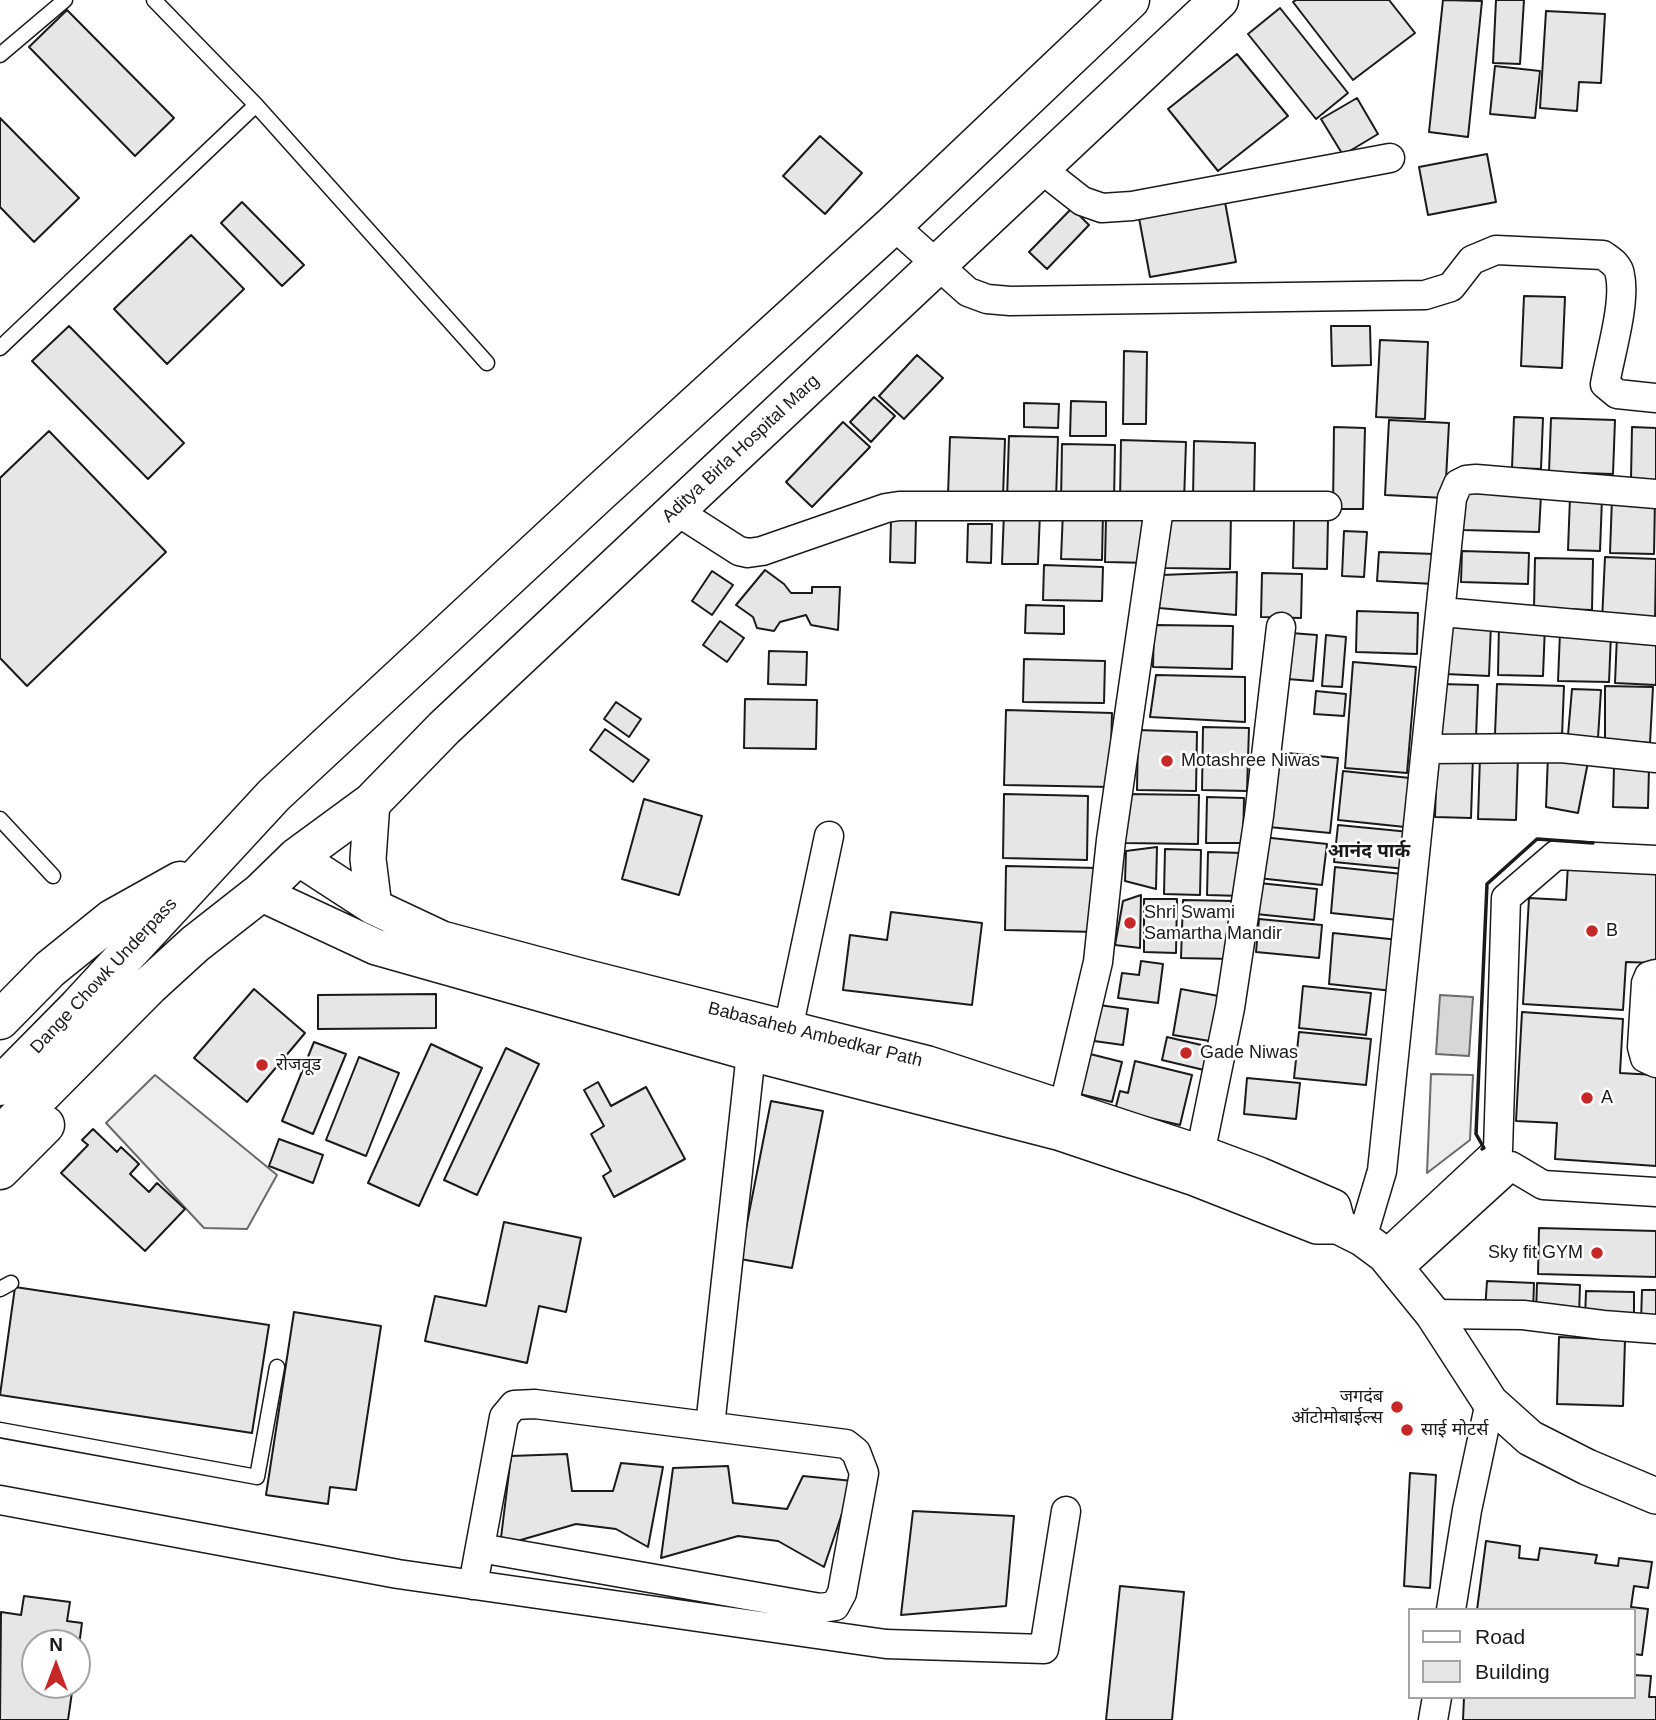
<!DOCTYPE html>
<html>
<head>
<meta charset="utf-8">
<style>
  body { margin:0 }
  #map { position:relative; width:1656px; height:1720px; overflow:hidden; background:#fff; font-family:Arial,sans-serif }
  canvas { display:block }
  .legend { position:absolute; left:1408px; top:1608px; width:228px; height:91px; box-sizing:border-box; background:#fff; border:2px solid #a3a3a3; margin:0; padding:9px 12px; list-style:none; font-size:21px; color:#1a1a1a }
  .legend li { display:flex; align-items:center; gap:14px; height:35px }
  .legend b { width:35px; border:2px solid #a3a3a3 }
  .north { position:absolute; left:21px; top:1629px; width:70px; height:70px; box-sizing:border-box; background:#fff; border:2px solid #a3a3a3; border-radius:50%; rotate:0deg; font-size:19px; font-weight:700; line-height:28px; text-align:center; color:#1a1a1a }
  .north::after { content:''; display:block; margin:auto; width:24px; height:32px; background:#c62828; clip-path:polygon(50% 0,100% 100%,50% 72%,0 100%) }
</style>
</head>
<body>
<div id="map">
<canvas width="1656" height="1720"></canvas>
<ul class="legend">
<li><b style="height:9px;background:#fff"></b>Road</li>
<li><b style="height:19px;background:#e6e6e6"></b>Building</li>
</ul>
<div class="north">N</div>
</div>
<script>
const g = document.querySelector('canvas').getContext('2d');
g.lineJoin = 'round';
function fill(path, color) { g.fillStyle = color; g.fill(path, 'evenodd'); }
function trace(path, color, width, dash) { g.strokeStyle = color; g.lineWidth = width; g.lineCap = dash ? 'butt' : 'round'; g.setLineDash(dash || []); g.stroke(path); }
function label(font, color, halo, rows, align = 'center') {
  g.font = font + ' Arial,"Noto Sans Devanagari",sans-serif'; g.lineWidth = 5; g.setLineDash([]); g.textBaseline = 'middle'; g.strokeStyle = halo; g.fillStyle = color; for (const [text, x, y, turn = 0] of rows) {
    g.save(); g.translate(x, y); g.rotate((+turn || 0) * Math.PI / 180); g.textAlign = isNaN(turn) ? turn : align; if (halo) g.strokeText(text, 0, 0); g.fillText(text, 0, 0); g.restore();
  }
}
const built = new Path2D(`
  M1431 1074 1473 1075 1470 1140 1427 1173Z
  M155 1075 277 1175 247 1229 204 1228 106 1123Z`);
fill(built, '#ededed');
trace(built, '#6a6a6a', 2);
const water = new Path2D(`
  M1440 995 1473 997 1469 1056 1436 1054Z`);
fill(water, '#d7d7d7');
trace(water, '#6a6a6a', 2);
const building = new Path2D(`
  M1296 0H1389L1415 33 1353 80 1293 2Z
  M1443 0 1482 1 1468 137 1429 132Z
  M1496 0H1524L1520 64 1493 63Z
  M1280 8 1348 93 1316 119 1248 34Z
  M67 10 174 118 135 156 29 47Z
  M1546 11 1605 14 1601 83 1579 82 1577 111 1540 108Z
  M1237 54 1288 116 1218 171 1168 109Z
  M1495 66 1540 71 1535 118 1490 114Z
  M1357 98 1378 134 1343 155 1321 119Z
  M0 118 79 198 34 242 0 207Z
  M820 136 862 173 825 214 783 176Z
  M1487 154 1496 202 1428 215 1419 167Z
  M242 202 304 265 282 286 221 223Z
  M1225 202 1236 262 1150 277 1139 218Z
  M1072 208 1089 225 1047 269 1029 252Z
  M191 235 244 289 167 364 114 309Z
  M1524 296 1565 297 1562 368 1521 366Z
  M69 326 184 443 148 479 32 361Z
  M1331 326H1370L1371 365 1332 366Z
  M1380 340 1428 342 1425 419 1376 417Z
  M1124 351 1147 352 1146 424H1123Z
  M917 355 943 378 904 419 879 396Z
  M874 397 895 416 871 442 850 422Z
  M1071 401 1106 402V436H1070Z
  M1024 403 1059 404 1058 428 1024 427Z
  M1514 417 1543 418 1541 469 1512 468Z
  M1551 418 1615 420 1613 474 1549 472Z
  M1389 420 1449 423 1445 498 1385 495Z
  M843 422 870 447 812 507 786 482Z
  M1334 427 1365 428 1363 509H1333Z
  M1632 427 1656 428V480L1631 479Z
  M49 431 166 552 27 686 0 658V478Z
  M1009 436 1058 437 1056 500 1007 499Z
  M950 437 1005 439 1003 497 948 495Z
  M1121 440 1186 442 1184 502 1120 501Z
  M1194 441 1255 443 1254 499 1193 498Z
  M1062 444 1115 445 1114 503 1061 502Z
  M1463 493 1541 495 1539 532 1462 530Z
  M1570 497 1602 498 1600 551 1568 550Z
  M1612 498 1655 499 1654 554 1610 553Z
  M1063 511 1103 512 1102 560 1061 559Z
  M1004 512H1040L1038 564H1002Z
  M1166 512 1231 513 1230 569 1165 568Z
  M1106 518 1150 519 1149 563 1105 562Z
  M891 519H916L915 563 890 562Z
  M1294 519 1328 520 1327 569 1293 568Z
  M968 524H992L991 563 967 562Z
  M1344 531 1367 532 1364 577 1342 576Z
  M1462 551 1529 553 1528 584 1461 582Z
  M1379 552 1435 554 1434 584 1377 581Z
  M1605 557 1656 559 1655 622 1602 621Z
  M1535 558 1593 559 1592 610 1534 608Z
  M1044 565 1103 567 1102 601 1043 600Z
  M765 570 784 584 791 593H812V587H840L838 630 811 625 806 615 780 622 774 631 757 628 753 617 736 605Z
  M712 571 733 585 712 615 692 601Z
  M1237 572 1236 615 1159 608 1162 575Z
  M1262 573 1302 574 1301 618 1261 617Z
  M1026 605 1064 606V634L1025 633Z
  M1357 611 1418 613 1417 654 1356 652Z
  M720 621 744 638 727 662 703 645Z
  M1447 622 1491 623 1489 676 1445 674Z
  M1499 624 1545 625 1543 676 1498 675Z
  M1154 625 1233 626 1232 669 1153 667Z
  M1560 632 1611 634 1609 682 1558 681Z
  M1291 633 1317 635 1313 681 1287 679Z
  M1326 635 1346 637 1342 687 1322 686Z
  M1617 635 1656 636V685L1615 683Z
  M769 651 807 652 806 685 768 684Z
  M1024 659 1105 661 1104 703 1023 702Z
  M1353 662 1416 667 1407 773 1345 768Z
  M1156 675 1245 677V722L1150 717Z
  M1440 684 1478 685 1476 738 1438 737Z
  M1497 684 1564 686 1562 736 1495 734Z
  M1605 686 1653 687 1650 743 1605 739Z
  M1572 689 1601 690 1598 738 1568 735Z
  M1316 691 1346 694 1344 716 1314 714Z
  M745 699 817 700 816 749 744 748Z
  M616 702 641 719 629 737 604 719Z
  M1006 710 1112 713 1110 787 1004 785Z
  M1203 727 1249 728 1247 791 1202 790Z
  M605 729 649 760 633 782 590 750Z
  M1138 730 1197 732 1196 791 1137 790Z
  M1277 752 1338 758 1330 833 1269 827Z
  M1437 754 1473 755 1471 818 1435 817Z
  M1548 755 1589 757 1578 813 1546 807Z
  M1480 756 1518 757 1516 820 1478 819Z
  M1614 767 1649 768 1648 808 1613 807Z
  M1343 771 1410 778 1405 827 1338 820Z
  M1004 794 1088 796 1087 860 1003 858Z
  M1125 794 1199 795 1198 844 1124 843Z
  M1207 797 1244 798 1243 843H1206Z
  M644 799 702 816 679 895 622 879Z
  M1338 825 1410 832 1406 869 1334 862Z
  M1262 837 1327 844 1322 885 1258 878Z
  M1157 847 1156 889 1125 881 1126 851Z
  M1165 849 1201 850 1200 895 1164 894Z
  M1208 852 1243 853 1242 896 1207 895Z
  M1568 864 1656 869V963L1626 962 1623 1010 1523 1004 1529 898 1566 900Z
  M1006 866 1098 868 1097 932 1005 930Z
  M1335 867 1402 874 1398 920 1331 913Z
  M1259 883 1317 889 1314 920 1256 914Z
  M1141 895 1140 948 1115 945 1123 901Z
  M1144 899H1177L1176 953 1144 952Z
  M1183 900 1234 901 1233 959 1181 958Z
  M891 912 982 923 972 1005 843 990 850 935 887 940Z
  M1259 919 1322 925 1319 958 1256 952Z
  M1333 933 1399 940 1393 991 1329 984Z
  M1141 961 1163 964 1158 1003 1118 998 1122 973 1139 975Z
  M1303 986 1371 993 1366 1035 1299 1028Z
  M254 989 305 1033 247 1102 194 1058Z
  M1181 989 1224 997 1216 1042 1173 1035Z
  M436 994V1028L318 1029V995Z
  M1099 1005 1128 1009 1123 1045 1094 1041Z
  M1522 1012 1623 1019 1620 1073 1656 1075V1166L1555 1159 1557 1123 1516 1121Z
  M1299 1032 1371 1039 1366 1085 1294 1078Z
  M1167 1037 1210 1047 1204 1070 1162 1060Z
  M314 1042 346 1054 313 1134 282 1121Z
  M431 1044 482 1068 419 1206 368 1183Z
  M506 1048 539 1064 477 1195 444 1180Z
  M1086 1053 1122 1062 1112 1102 1076 1093Z
  M359 1057 399 1073 366 1156 326 1140Z
  M1135 1061 1192 1075 1180 1125 1115 1110 1120 1091 1128 1093Z
  M1247 1078 1300 1083 1296 1119 1244 1114Z
  M598 1082 611 1106 646 1087 685 1159 614 1197 603 1176 611 1171 591 1134 604 1126 584 1090Z
  M771 1101 823 1111 792 1268 740 1259Z
  M93 1129 117 1152 121 1147 139 1164 130 1174 149 1192 157 1183 185 1209 145 1251 61 1173 88 1145 82 1140Z
  M279 1139 323 1155 313 1183 269 1166Z
  M504 1222 581 1238 566 1312 539 1306 527 1363 425 1341 435 1296 486 1306Z
  M1539 1228 1656 1231V1277L1538 1274Z
  M1487 1281 1534 1283 1533 1313 1485 1311Z
  M1537 1283 1580 1285 1579 1316 1536 1314Z
  M15 1287 269 1325 252 1433 0 1395Z
  M1642 1290H1656V1321H1641Z
  M1586 1291 1634 1292V1321L1585 1319Z
  M294 1312 381 1326 356 1490 330 1487 328 1504 266 1495Z
  M1559 1337 1625 1340 1623 1406 1557 1404Z
  M567 1454 572 1491H613L621 1463 663 1467 648 1547 616 1529 576 1524 500 1546 511 1456Z
  M728 1466 733 1503 787 1509 803 1476 853 1481 824 1567 778 1541 738 1536 661 1558 673 1468Z
  M1410 1473 1436 1475 1430 1588 1404 1586Z
  M913 1511 1014 1516 1006 1606 901 1615Z
  M1486 1541 1520 1546 1519 1558 1538 1560 1540 1548 1597 1555 1595 1563 1618 1566 1619 1558 1652 1562 1648 1588 1634 1586 1631 1607 1648 1609 1642 1655 1633 1654V1610H1477Z
  M1120 1586 1184 1592 1172 1720H1106Z
  M24 1596 70 1602 67 1621 82 1623 77 1660V1643H35V1685H73L68 1720H0L1 1612 21 1615Z
  M1633 1675 1651 1676 1649 1697H1656V1720H1463L1464 1697H1633Z`);
fill(building, '#e6e6e6');
trace(building, '#1a1a1a', 2);
const service = new Path2D(`
  M154 0 256 105 487 363
  M0 55 65 0
  M0 348 256 105
  M0 819 53 876
  M0 1289 11 1283
  M0 1430 257 1477 277 1367`);
const minor = new Path2D(`
  M1040 168 1082 201 1102 208 1132 206 1390 158
  M893 225 968 292 987 299 1010 301 1425 295 1451 287 1472 260 1496 250 1603 255C1610 260 1619 265 1620 275 1626 303 1610 355 1605 384L1617 394 1656 398
  M675 510 739 551 748 553 762 551 886 508 899 506H1327
  M1442 612 1656 631
  M1426 749 1561 748 1656 758
  M1656 974 1649 976 1646 983 1642 1047 1645 1058 1656 1063
  M784 1048 829 836
  M1059 1126 1098 962 1111 840 1159 508
  M1196 1174 1230 1008 1259 816 1281 627
  M1362 1238 1382 1171 1452 498 1458 484 1466 480 1476 479 1656 494
  M1385 1255 1498 1150 1506 898 1556 855 1656 860
  M1398 1269 1511 1166 1543 1185 1656 1192
  M1433 1314 1523 1315 1603 1325 1656 1329
  M710 1426 751 1053
  M0 1500 398 1574 886 1644 1044 1649 1066 1511
  M473 1585 504 1417 514 1405 535 1404 846 1444 856 1452 864 1473 842 1593 835 1606 820 1608 480 1548
  M1451 1610 1467 1510 1490 1402
  M1433 1720 1437 1697`);
const tertiary = new Path2D(`
  M372 802 368 859 374 907 442 939 580 976 928 1064 1200 1153 1259 1175 1333 1207 1338 1226
  M297 857 374 907
  M260 893 376 947 751 1053 1058 1132 1195 1178 1317 1226H1338L1362 1238 1385 1255 1433 1314 1490 1402 1530 1438 1587 1467 1656 1496`);
const primary = new Path2D(`
  M0 1020 50 969 112 919 180 881
  M0 1086 78 1007 274 795 598 494 893 225 1130 0
  M0 1136 149 986 195 944 260 893 297 857 372 802 444 728 1219 0
  M0 1170 45 1125`);
trace(service, '#1a1a1a', 17);
trace(minor, '#1a1a1a', 31);
trace(tertiary, '#1a1a1a', 38);
trace(primary, '#1a1a1a', 41);
trace(service, '#fff', 14);
trace(minor, '#fff', 28);
trace(tertiary, '#fff', 35);
trace(primary, '#fff', 38);
trace(new Path2D(`
  M1482 1149 1484 1148 1476 1134 1487 884 1537 839 1593 843`), '#1a1a1a', 3.5);
for (const [x, y, r, color] of [
  [1167,761,7,"#c62828"],
  [1130,923,7,"#c62828"],
  [1592,931,7,"#c62828"],
  [1186,1053,7,"#c62828"],
  [262,1065,7,"#c62828"],
  [1587,1098,7,"#c62828"],
  [1597,1253,7,"#c62828"],
  [1397,1407,7,"#c62828"],
  [1407,1430,7,"#c62828"]
]) { const dot = new Path2D(); dot.arc(x, y, r, 0, 2 * Math.PI); g.fillStyle = color; g.fill(dot); trace(dot, '#fff', 2.5); }
label('18px', '#1a1a1a', '#fff', [
  ["Aditya Birla Hospital Marg",741,449,-43],
  ["Dange Chowk Underpass",104,976,-47],
  ["Babasaheb Ambedkar Path",815,1035,14]
]);
label('18px', '#1a1a1a', '#fff', [
  ["Motashree Niwas",1181,761],
  ["Shri Swami",1144,913],
  ["Samartha Mandir",1144,934],
  ["B",1606,931],
  ["Gade Niwas",1200,1053],
  ["रोजवूड",276,1065],
  ["A",1601,1098],
  ["Sky fit GYM",1583,1253,"right"],
  ["जगदंब",1383,1397,"right"],
  ["ऑटोमोबाईल्स",1383,1418,"right"],
  ["साई मोटर्स",1421,1430]
], 'left');
label('bold 19px', '#1a1a1a', '#fff', [
  ["आनंद पार्क",1369,852]
]);
</script>
</body>
</html>
